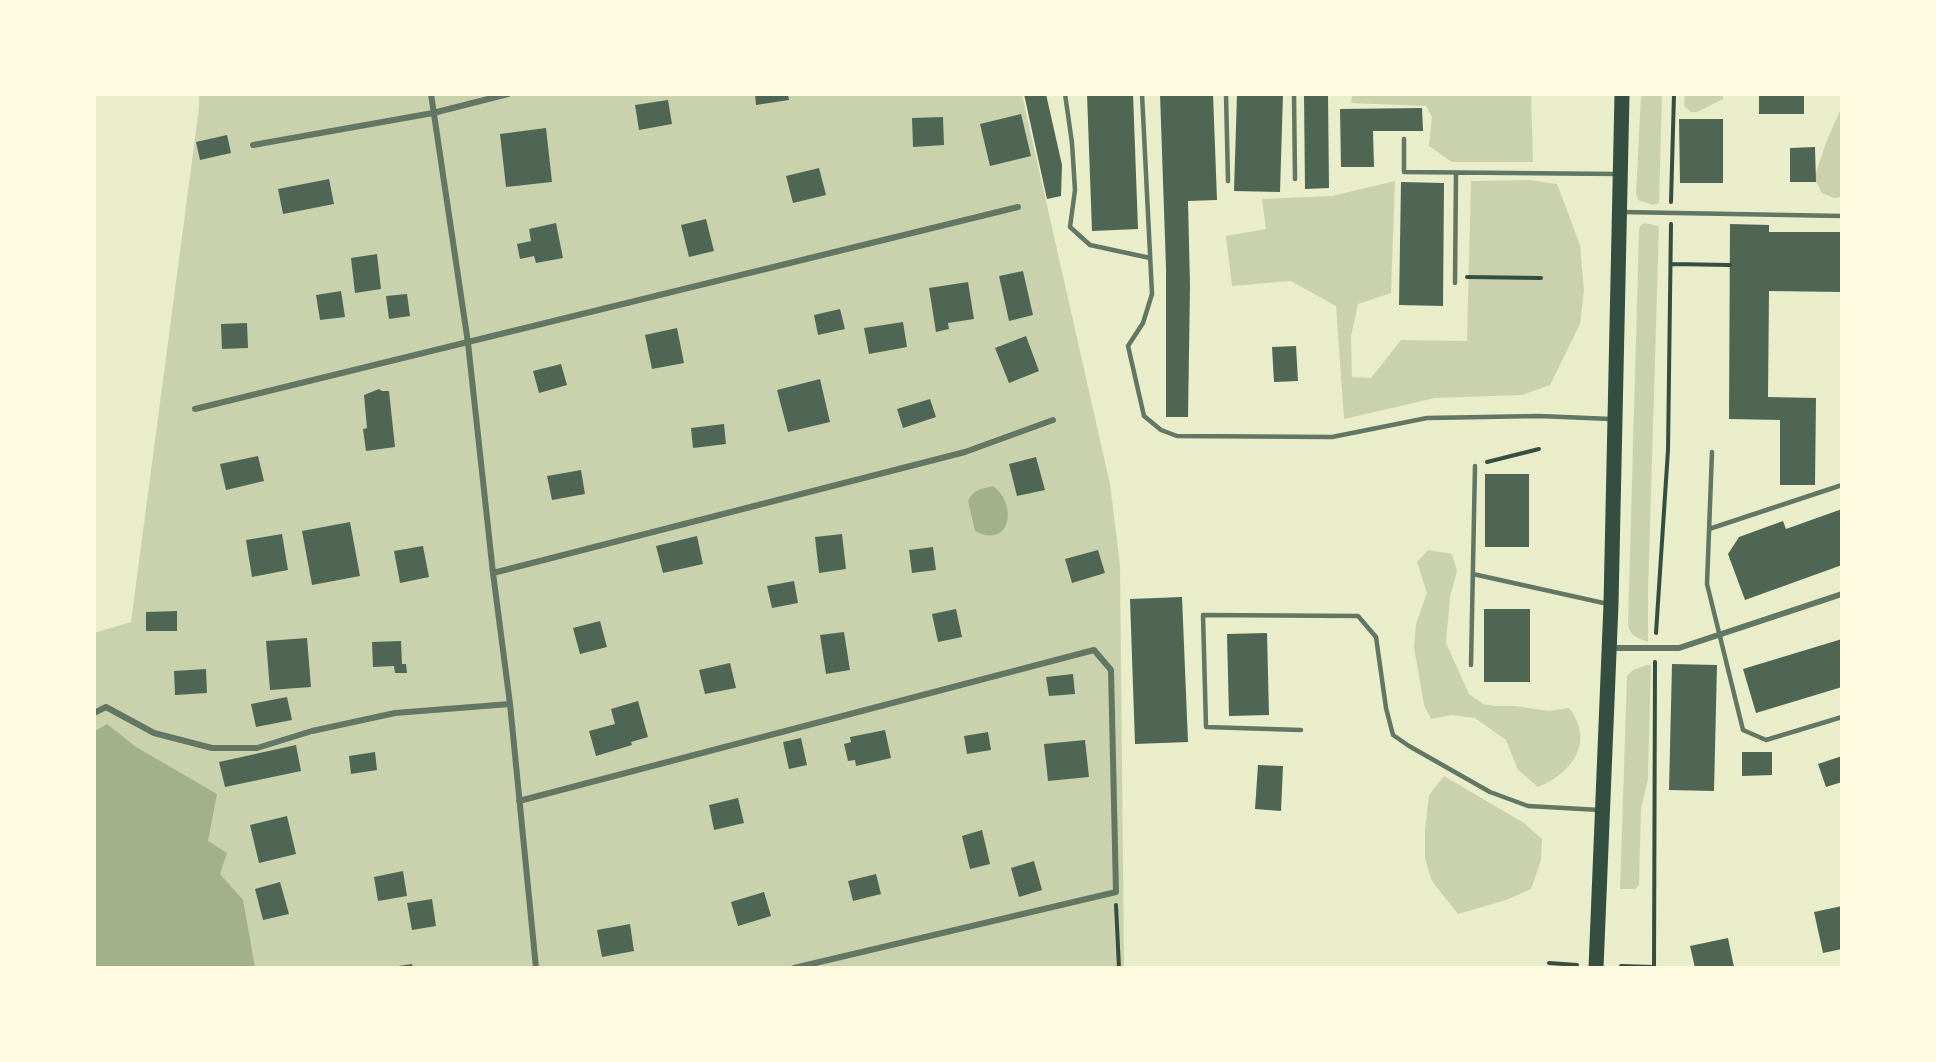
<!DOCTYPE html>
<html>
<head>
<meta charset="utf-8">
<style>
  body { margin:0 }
  #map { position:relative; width:1936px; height:1062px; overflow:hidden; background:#e9edc9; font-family:"Work Sans",sans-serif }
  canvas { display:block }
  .frame { position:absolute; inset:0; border:96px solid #fefae0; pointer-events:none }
</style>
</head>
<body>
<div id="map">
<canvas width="1936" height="1062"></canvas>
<div class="frame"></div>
</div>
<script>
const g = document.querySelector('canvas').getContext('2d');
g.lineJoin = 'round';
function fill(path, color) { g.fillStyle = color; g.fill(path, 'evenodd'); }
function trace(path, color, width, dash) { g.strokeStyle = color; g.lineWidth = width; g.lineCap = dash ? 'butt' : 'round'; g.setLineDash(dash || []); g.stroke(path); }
fill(new Path2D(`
  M1685 94 1723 95V99L1697 112H1691L1684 106Z
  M199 95H1022L1110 484 1120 565 1124 967H95L94 633 131 622 199 108Z
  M1352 95H1531L1533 162H1452L1429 146 1432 117 1426 106 1351 103Z
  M1641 95H1662L1659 203 1653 205 1638 200 1636 194Z
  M1841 109V197L1834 198 1822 193 1814 178 1827 140Z
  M1529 180 1557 184 1580 245 1584 291 1580 324 1550 385 1522 395 1435 398 1344 419 1336 306 1291 281 1232 286 1226 236 1266 229 1262 199 1332 196 1395 181 1391 293 1358 304 1351 336 1352 377 1371 378 1401 340 1467 341 1471 181Z
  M1644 223 1659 226 1648 593V642C1638 638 1630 636 1628 625L1639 231 1640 226Z
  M1428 550 1452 554 1457 571 1450 597 1446 643 1469 694 1483 704 1495 706H1515L1549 711 1569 708C1595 741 1573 773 1538 787L1518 770 1506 740 1475 718 1452 715 1431 719 1424 705 1414 647 1416 624 1427 593 1417 562Z
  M1647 665H1651L1648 779 1641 809 1639 885 1636 889H1620L1627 676 1633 670Z
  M1444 776 1524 823 1542 839 1541 860 1531 889 1506 900 1458 914 1432 881 1425 859V830L1429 795Z`), '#cad2ad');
fill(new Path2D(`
  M993 486C1018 504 1011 550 975 531L968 501C974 489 981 489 993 486Z
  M107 724 136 747 217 794 208 841 227 853 220 874 243 900 255 967H95V731Z`), '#a3b18a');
fill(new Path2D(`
  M755 94H788L789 100 756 105Z
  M1024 94H1046L1062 165 1061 196 1047 199Z
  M1087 94H1133L1138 229 1092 231Z
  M1160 94H1213L1217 200 1188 201 1190 286 1188 417H1166V268Z
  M1237 94H1283L1280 192 1234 191Z
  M1304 94H1328L1329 188 1305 189Z
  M1759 94H1804V114H1759Z
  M668 100 672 124 639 130 635 105Z
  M1422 108 1423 131H1373L1374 167H1341L1340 109Z
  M1021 114 1031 156 990 166 980 124Z
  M943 117 944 145 913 147 912 118Z
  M1679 119H1723V183H1680Z
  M546 128 552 182 506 187 500 134Z
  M227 135 231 153 200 160 196 142Z
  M1815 147 1816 182H1790V148Z
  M819 168 826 195 793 203 786 176Z
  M329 179 334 204 283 214 278 189Z
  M1401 182 1444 183 1443 306 1399 305Z
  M706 219 714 251 689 257 681 225Z
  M556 223 563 258 536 263 534 256 520 259 517 244 531 241 529 229Z
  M1730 224 1769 225V232H1842V292L1769 291 1768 397 1816 398 1815 485H1780V420L1729 419Z
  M377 254 381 289 355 293 351 258Z
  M1023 271 1033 315 1009 321 999 276Z
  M968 282 974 319 948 323 949 329 936 332 929 288Z
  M341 291 345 317 320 320 316 295Z
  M407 294 410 316 389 319 386 296Z
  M840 309 845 329 818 335 814 315Z
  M903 322 907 347 869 354 864 328Z
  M247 323 248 348 222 349 221 324Z
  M677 328 684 363 652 369 645 335Z
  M1026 336 1039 371 1009 383 995 348Z
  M1296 346 1298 381 1274 382 1272 347Z
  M561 364 567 385 539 393 533 371Z
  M820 379 830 422 788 432 777 390Z
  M379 389 382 391H389L395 447 366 451 363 429 367 428 364 395Z
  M930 399 936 417 903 428 897 409Z
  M724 424 726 444 693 448 691 428Z
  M258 456 264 481 226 490 220 464Z
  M1036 457 1045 490 1017 496 1009 464Z
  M581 470 585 494 552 500 547 476Z
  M1485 474H1529V547H1485Z
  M1842 509V565L1745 600 1728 554 1739 537 1783 521 1786 529Z
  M350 522 360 576 312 585 302 531Z
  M282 534 288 570 252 577 246 540Z
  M842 534 846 569 819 573 815 537Z
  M697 536 703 564 663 573 656 546Z
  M423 546 429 577 400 583 394 551Z
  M933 547 936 570 912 573 909 550Z
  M1098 550 1105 573 1072 583 1065 559Z
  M794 581 798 603 772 608 767 586Z
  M1182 597 1188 742 1135 744 1130 599Z
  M956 609 962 637 938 642 932 614Z
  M1484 609H1530V682H1484Z
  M177 611V631H146V612Z
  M600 621 607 647 580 654 573 628Z
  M844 632 850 670 826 674 820 635Z
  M1267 633 1269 715 1229 716 1227 634Z
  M307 638 311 687 270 690 266 641Z
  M1842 639V687L1756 713 1743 669Z
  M401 641 402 664H406L407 673H395L394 666 373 667 372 642Z
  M730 663 736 688 705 694 699 670Z
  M1672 664 1717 665 1714 791 1669 790Z
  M206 669 207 693 175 695 174 671Z
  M1073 674 1075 694 1049 696 1046 677Z
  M287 697 292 720 256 727 251 704Z
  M638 701 648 737 631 742 632 745 596 756 589 731 615 724 611 709Z
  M885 730 891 758 856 766 855 760 848 761 844 744 851 742 850 737Z
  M988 732 991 750 967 754 964 736Z
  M801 738 807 765 789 769 783 742Z
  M1085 740 1089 777 1048 781 1044 744Z
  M296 745 301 771 225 787 219 762Z
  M375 752 377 770 351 774 349 756Z
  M1742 752H1772V775L1742 776Z
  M1842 756V782L1826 787 1818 764Z
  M1258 765 1283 766 1281 811 1255 809Z
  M738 798 744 823 714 830 709 805Z
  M287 816 296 854 259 863 250 825Z
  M982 830 990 864 970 869 962 836Z
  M1034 861 1042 890 1019 897 1011 868Z
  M403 871 407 896 378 901 374 877Z
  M876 874 881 894 853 901 848 881Z
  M280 882 289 914 263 920 255 889Z
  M764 892 771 916 738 926 731 902Z
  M432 899 436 926 412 930 407 903Z
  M1842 906V949L1823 953 1814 912Z
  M630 924 634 951 602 957 597 930Z
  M1728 938 1734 967 1695 968 1690 946Z
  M412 964 413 968H398V966Z`), '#4f6655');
trace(new Path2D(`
  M1671 202 1674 94
  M1671 264 1730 265
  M1467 277 1541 278
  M1487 462 1539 449
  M1656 633 1668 450 1671 224
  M1116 905 1119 968
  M1549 963 1577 965
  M1621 966 1654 967
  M1654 968 1655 662`), '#344e41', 4);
trace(new Path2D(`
  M1065 94 1072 143 1075 190 1070 227 1090 245 1150 258
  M1142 94 1152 294 1143 323 1128 346 1144 416 1161 430 1177 436 1332 437 1427 418 1539 416 1611 419
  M1226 94 1228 181
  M1294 94 1295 179
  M1404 139V172L1617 174
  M1622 212 1842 216
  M1455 283 1456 173
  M1712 452 1707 584 1743 730 1766 740 1842 717
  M1709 529 1842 485
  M1473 574 1608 604
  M1471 665 1475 466
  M1301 730 1206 727 1203 615 1358 616 1376 637 1386 708 1393 735 1409 746 1490 792 1528 806 1600 810`), '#617663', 4.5);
trace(new Path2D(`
  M431 94 468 343 493 573 510 704 536 968
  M253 145 433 113 508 94
  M195 409 1018 207
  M493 573 965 452 1053 420
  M1611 648H1679L1842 594
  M94 713 106 707 154 733 212 748H257L312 731 395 713 510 704
  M519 801 1094 650 1111 670 1116 892 794 968`), '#617663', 6);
trace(new Path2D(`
  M1596 968 1611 604 1622 94`), '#344e41', 15);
</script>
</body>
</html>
